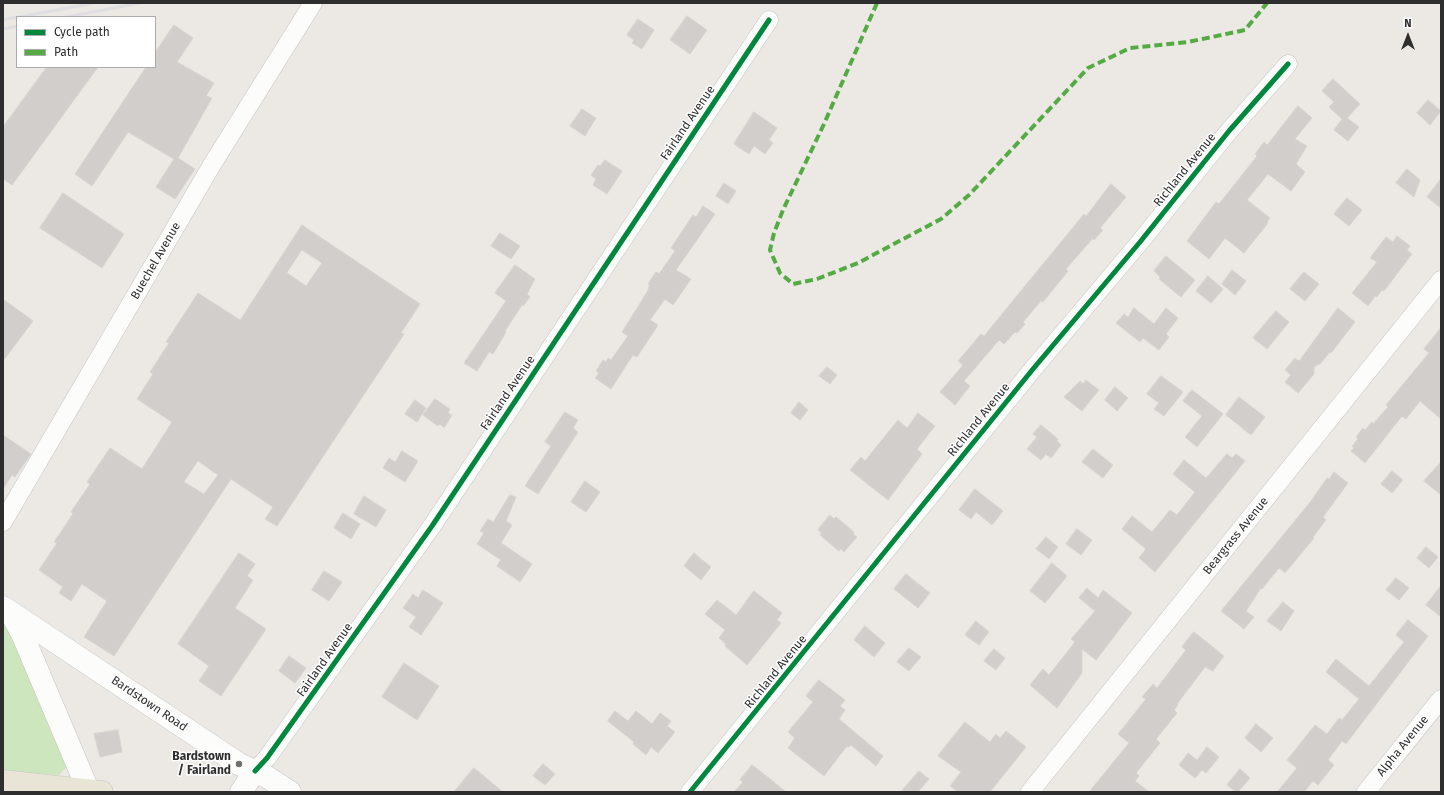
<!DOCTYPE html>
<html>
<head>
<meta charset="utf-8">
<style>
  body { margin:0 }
  #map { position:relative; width:1444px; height:795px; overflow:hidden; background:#ece8e4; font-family:"Fira Sans",sans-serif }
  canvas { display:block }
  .frame { position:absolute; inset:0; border:4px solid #2e2e2e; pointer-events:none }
  .legend { position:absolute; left:16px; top:16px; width:140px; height:52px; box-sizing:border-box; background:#fff; border:1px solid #ababab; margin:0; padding:5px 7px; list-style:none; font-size:12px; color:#2e2e2e }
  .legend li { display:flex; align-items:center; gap:8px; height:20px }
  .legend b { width:20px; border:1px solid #ababab }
  .north { position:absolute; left:1388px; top:16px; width:40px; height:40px; -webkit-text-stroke:3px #fff; paint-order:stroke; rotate:0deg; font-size:11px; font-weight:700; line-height:16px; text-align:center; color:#2e2e2e }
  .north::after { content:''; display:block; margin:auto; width:14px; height:18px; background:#2e2e2e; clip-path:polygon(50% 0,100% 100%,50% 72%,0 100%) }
</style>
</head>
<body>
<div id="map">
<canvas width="1444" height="795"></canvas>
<div class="frame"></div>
<ul class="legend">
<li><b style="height:5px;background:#00873e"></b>Cycle path</li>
<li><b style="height:5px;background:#54ab44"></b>Path</li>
</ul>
<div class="north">N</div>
</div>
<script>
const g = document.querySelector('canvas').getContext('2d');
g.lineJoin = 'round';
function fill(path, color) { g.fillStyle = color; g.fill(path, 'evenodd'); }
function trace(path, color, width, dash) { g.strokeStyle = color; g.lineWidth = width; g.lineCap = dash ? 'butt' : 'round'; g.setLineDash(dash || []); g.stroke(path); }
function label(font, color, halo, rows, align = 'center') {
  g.font = font + ' "Fira Sans",sans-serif'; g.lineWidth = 3; g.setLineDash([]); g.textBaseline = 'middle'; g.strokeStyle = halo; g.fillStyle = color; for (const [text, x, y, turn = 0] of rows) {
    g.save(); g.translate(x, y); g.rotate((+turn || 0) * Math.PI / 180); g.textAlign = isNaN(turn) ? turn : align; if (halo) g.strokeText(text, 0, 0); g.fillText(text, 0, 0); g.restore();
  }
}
fill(new Path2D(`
  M3 624 9 630 67 767 59 775 3 771Z`), '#cee6be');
const building = new Path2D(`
  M687 16 707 30 690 54 670 40Z
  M638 19 654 30 642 49 632 43 634 40 627 35Z
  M174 25 193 38 177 62 214 83 206 96 212 98 178 158 195 169 175 199 156 187 174 159 128 132 92 186 75 174 146 67H155V53Z
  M47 67H98L12 185 3 179V127Z
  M1333 79 1360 104 1347 118 1359 127 1348 141 1334 130 1342 119 1329 107 1334 102 1322 91Z
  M1428 100 1441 111 1430 125 1417 113Z
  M1298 106 1312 118 1295 139 1307 146 1296 164 1305 172 1291 191 1268 174 1247 200 1270 218 1267 222 1268 223 1244 253 1225 238 1209 259 1187 241 1216 202 1219 204 1257 156 1255 154 1264 142 1267 145Z
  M582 109 596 118 585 136 570 126Z
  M754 112 777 128 769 140 773 143 765 154 754 146 749 154 734 144Z
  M605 160 622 171 607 194 593 185 596 179 591 175 598 165 600 166Z
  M1407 169 1420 180 1414 197 1396 183Z
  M1441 179V208L1427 197Z
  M724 183 736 191 728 204 716 196Z
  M1111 184 1126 197 1100 228 1103 230 1094 240 1093 238 1066 269 1068 271 1043 302 1041 301 1023 322 1025 324 1017 333 1015 332 1004 344 999 340 964 381 970 386 955 405 940 392 963 365 958 361 981 334 984 336 1084 214 1086 216Z
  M63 193 124 234 102 268 40 228Z
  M1347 198 1362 210 1349 226 1334 214Z
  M703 206 715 214 676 270 691 279 673 305 665 299 650 320 658 325 637 357 633 355 611 389 595 378 599 373 596 371 603 360 606 362 608 358 611 360 628 336 622 332 649 289 648 288 650 285 648 284 656 272 659 274 675 251 671 248 693 215 696 217Z
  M302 225 420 304 401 333 404 334 277 526 265 519 273 507 231 479 114 656 84 637 107 601 82 584 71 601 59 593 63 587 39 570 57 543 54 542 73 514 71 512 90 484 87 482 110 448 142 469 172 422 137 399 153 374 150 372 169 343 166 342 198 293 240 320ZM302 250 322 263 306 286 287 273ZM198 461 218 475 204 494 184 482Z
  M500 233 520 246 511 259 491 246Z
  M1397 236 1410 246 1407 250 1412 254 1384 291 1382 290 1377 297 1375 296 1368 306 1352 293 1377 262 1370 258 1386 237 1393 242Z
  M1166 256 1195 280 1181 297 1159 279 1160 277 1154 271Z
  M515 265 535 279 527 294 530 297 523 306 522 305 505 331 506 332 493 354 489 352 477 371 464 363 506 301 495 293Z
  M1232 270 1246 281 1235 295 1222 284Z
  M1304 272 1319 284 1305 301 1290 289Z
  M1208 276 1223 289 1211 303 1196 291Z
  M3 299 33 321 3 361Z
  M1134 308 1154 324 1166 308 1178 318 1166 334 1169 337 1159 350 1143 338 1140 342 1116 323 1124 314 1128 317Z
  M1338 308 1355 322 1331 353 1330 352 1321 363 1314 367V374L1298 393 1285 382 1291 375 1285 370 1295 358 1299 361Z
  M1276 311 1289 322 1267 349 1253 338Z
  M1441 328V419L1420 401 1406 419 1402 416 1365 463 1351 451 1354 448 1352 446 1358 439 1356 437 1363 428 1365 430 1372 422 1373 424 1388 407 1386 405 1429 353 1424 349Z
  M827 367 837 375 830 384 819 376Z
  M1161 376 1183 392 1164 416 1154 409 1159 403 1147 394Z
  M1086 380 1099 390 1082 411 1064 397 1080 381 1083 384Z
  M1115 387 1128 398 1117 411 1105 400Z
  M1192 390 1223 414 1197 447 1185 437 1202 416 1183 401Z
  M1239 397 1265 417 1251 435 1226 415Z
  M435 399 450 409 448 413 452 415 444 428 440 424 438 426 423 415Z
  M415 400 426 408 417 422 405 414Z
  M799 402 808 410 800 420 791 413Z
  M565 412 578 420 573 428 578 432 538 494 525 486 551 446 545 442Z
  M918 413 935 426 917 449 922 454 888 500 850 470 861 457 865 461 898 420 907 428Z
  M1041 425 1058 439 1057 441 1061 445 1051 458 1046 454 1041 460 1027 449 1037 437 1033 434Z
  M3 435 31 454 15 477 12 475 3 489Z
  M1093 449 1113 465 1103 478 1082 462Z
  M402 451 418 461 405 482 383 468 389 458 395 462Z
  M1227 454 1232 458 1236 454 1245 461 1155 572 1139 558 1146 549 1122 529 1132 516 1152 532 1170 510 1177 515 1195 492 1173 474 1184 460 1206 478Z
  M1441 462V495L1424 481Z
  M1392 471 1403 480 1392 493 1381 484Z
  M1334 472 1348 483 1323 517 1326 520 1313 537 1314 538 1285 573 1279 568 1262 589 1261 588 1246 611 1254 617 1244 629 1221 611 1311 501 1327 478 1329 479Z
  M585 481 600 492 586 512 571 502Z
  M975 489 1003 511 992 525 976 512 971 519 959 510Z
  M510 495 516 497 506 521 512 525 501 543 532 564 520 582 497 566 501 560 477 544 484 533 480 531 488 519 493 522Z
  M364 496 386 510 376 527 354 514Z
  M343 513 360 524 351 539 334 528Z
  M830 515 834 519 836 517 854 532 853 534 857 537 844 552 841 549 839 551 820 535 822 533 818 530Z
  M1077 529 1092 540 1081 555 1066 544Z
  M1046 537 1058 547 1049 559 1036 549Z
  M1426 547 1438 557 1429 568 1417 558Z
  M239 553 255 564 247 576 253 580 235 608 266 629 221 696 199 681 209 666 178 644Z
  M694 553 711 567 701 580 684 566Z
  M1052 563 1067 576 1045 603 1030 591Z
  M324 571 342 582 329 601 312 590Z
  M906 574 930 593 918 608 894 589Z
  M1396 578 1409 588 1399 600 1386 590Z
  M1441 586V617L1426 605Z
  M1087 588 1098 598 1103 590 1132 613 1096 660 1082 649V673L1057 708 1030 685 1043 669 1049 675 1075 642 1071 639 1095 611 1079 598Z
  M423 590 443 603 421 635 409 627 416 617 403 608 413 594 418 598Z
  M754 591 782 613 777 620 781 623 747 665 725 646 726 644 719 638 725 630 705 614 717 600 736 615Z
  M1283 602 1294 611 1281 631 1267 621Z
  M1408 620 1428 636 1346 744 1342 741 1328 760 1334 765 1318 785 1313 781 1304 792H1277L1297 768 1287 760 1315 725 1327 734 1339 718 1342 720 1359 699 1326 672 1336 659 1369 686 1404 642 1396 635Z
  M976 621 989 632 979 645 965 635Z
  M865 626 885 643 874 657 854 640Z
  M1194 632 1224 656 1213 671 1205 667 1177 704 1178 705 1174 710 1177 713 1156 739 1160 743 1136 773 1139 776 1135 781 1149 792H1089L1129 743 1118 734 1146 699 1142 697 1153 684 1157 688 1186 650 1182 647Z
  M909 648 921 657 909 671 897 662Z
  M994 649 1005 658 996 670 984 661Z
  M289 656 306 668 295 683 279 671Z
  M404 663 439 686 417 720 382 697Z
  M819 680 845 700 840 706 845 710 839 719 883 756 876 766 851 745 849 747 847 746 824 776 788 748 795 738 788 732 813 702 806 696Z
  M615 711 628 721 636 711 652 724 660 713 671 721 667 726 675 732 658 753 651 747 646 755 633 744 634 742 608 721Z
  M965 722 990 742 996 734 1000 738 1006 731 1026 747 990 792H958L950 786 961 772 938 756Z
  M1256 724 1273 738 1261 752 1245 738Z
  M118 730 122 752 100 757 94 734Z
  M1207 747 1219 757 1206 773 1202 770 1195 778 1179 765 1188 753 1197 760Z
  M543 764 555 774 545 785 533 776Z
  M752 765 769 778 786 792H734L743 782 740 780Z
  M474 768 503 792H454Z
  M1240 769 1250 778 1238 792H1236L1227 785Z
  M919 771 929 779 918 792H901Z`);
fill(building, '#d1cecb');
trace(building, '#d7d4d0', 1);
const minor = new Path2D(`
  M3 522 213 163 313 3
  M255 771 267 758 432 526 769 20
  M690 792 1033 369 1140 242 1229 131 1288 64
  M1030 792 1441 280
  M1366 792 1441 699`);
const secondary = new Path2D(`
  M3 607 239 764 267 777 290 792
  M11 613 23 636 89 792
  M241 792 255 771`);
const primary = new Path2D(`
  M3 781 102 792`);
trace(minor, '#c5c4c5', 19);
trace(secondary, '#c5c4c5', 23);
trace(primary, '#c6c5c4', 23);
trace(minor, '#fcfcfb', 18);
trace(secondary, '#fcfcfb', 22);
trace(primary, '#e8e4d6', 22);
trace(new Path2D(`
  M19 17 94 3
  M66 17 140 3
  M3 20 17 17
  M3 29 17 26`), '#dfdfe1', 3);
trace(new Path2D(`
  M877 3 824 124 783 210 774 233 770 250 780 273 793 284 817 279 858 263 941 219 969 195 1088 68 1130 48 1188 42 1245 30 1267 3`), '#54ab44', 4, [8, 4]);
trace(new Path2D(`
  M255 771 267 758 432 526 769 20
  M690 792 1033 369 1140 242 1229 131 1288 64`), '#00873e', 5);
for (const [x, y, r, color] of [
  [239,764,4,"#706f6e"]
]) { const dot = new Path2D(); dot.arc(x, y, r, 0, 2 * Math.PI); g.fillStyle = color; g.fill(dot); trace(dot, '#fff', 1.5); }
label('12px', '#2e2e2e', '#fff', [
  ["Fairland Avenue",688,123,-56],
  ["Richland Avenue",1185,170,-51],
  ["Buechel Avenue",156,261,-60],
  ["Fairland Avenue",508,393,-56],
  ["Richland Avenue",979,420,-51],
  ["Beargrass Avenue",1236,536,-51],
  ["Fairland Avenue",325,660,-55],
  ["Richland Avenue",776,672,-51],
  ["Bardstown Road",149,704,34],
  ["Alpha Avenue",1403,746,-51]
]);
label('bold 12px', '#2e2e2e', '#fff', [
  ["Bardstown",231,757],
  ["/ Fairland",231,771]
], 'right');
</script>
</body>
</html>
